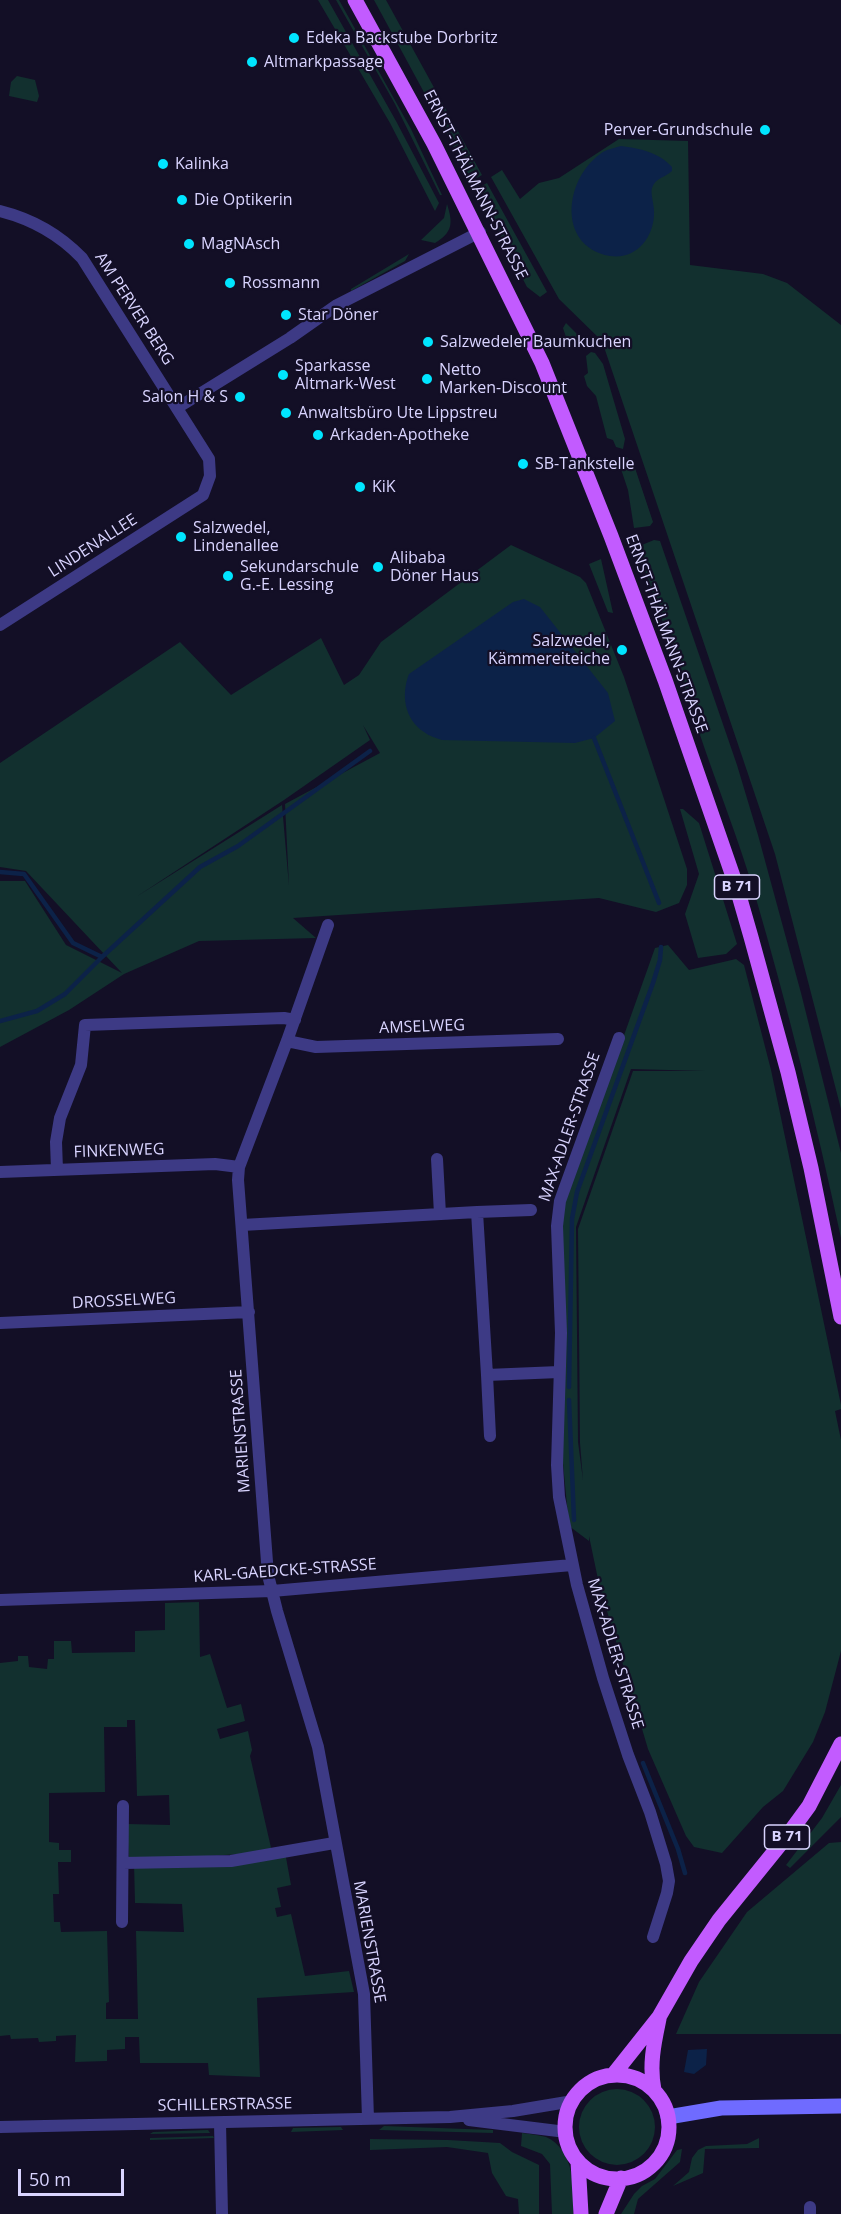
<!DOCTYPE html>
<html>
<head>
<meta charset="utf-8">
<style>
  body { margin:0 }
  #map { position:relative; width:841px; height:2214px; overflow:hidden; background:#130f26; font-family:"Open Sans",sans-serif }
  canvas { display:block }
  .scale { position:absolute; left:18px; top:2169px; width:106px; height:27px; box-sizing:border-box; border:3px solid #d9d4ff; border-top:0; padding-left:8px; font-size:18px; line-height:21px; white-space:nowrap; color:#d9d4ff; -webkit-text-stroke:4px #130f26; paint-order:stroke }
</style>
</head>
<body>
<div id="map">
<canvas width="841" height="2214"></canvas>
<div class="scale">50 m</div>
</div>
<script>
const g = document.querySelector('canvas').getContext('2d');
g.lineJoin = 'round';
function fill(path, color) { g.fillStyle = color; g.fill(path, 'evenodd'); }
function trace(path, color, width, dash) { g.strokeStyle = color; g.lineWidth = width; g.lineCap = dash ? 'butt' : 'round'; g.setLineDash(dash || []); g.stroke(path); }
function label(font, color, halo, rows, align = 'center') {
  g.font = font + ' "Open Sans",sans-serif'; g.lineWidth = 4.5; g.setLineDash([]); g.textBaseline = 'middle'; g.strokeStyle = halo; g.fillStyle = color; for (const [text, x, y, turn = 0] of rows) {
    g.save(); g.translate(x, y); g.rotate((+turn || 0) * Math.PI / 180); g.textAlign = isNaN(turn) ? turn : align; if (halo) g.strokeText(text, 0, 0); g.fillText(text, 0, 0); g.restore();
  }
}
fill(new Path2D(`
  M318 0H328L396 121 439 203 435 211 390 123Z
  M336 0H339L411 129 442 195H440L395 104Z
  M374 0H386L482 175 472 181Z
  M17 76 35 80 39 96 37 102 9 96 11 82Z
  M619 139 688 141 690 265 763 274 787 283 841 325V1109L775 854 602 341 559 299 491 177 502 170 520 199 539 183 559 178Z
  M487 183 547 292 540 297 527 287 476 189Z
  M447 204C453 223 453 232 435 243L421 240 444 218Z
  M409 254 405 261 351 291V289Z
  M566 323 582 339V347L580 349 566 337 563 328Z
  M591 352 595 353 603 364 625 439 623 449 616 447 613 440 607 438 596 396 587 386 584 376 588 373 586 356Z
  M625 457 632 459 653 522 650 526 634 528 628 490 619 463Z
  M654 540 660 541 737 765 758 835 801 993 841 1153V1238C816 1122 788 1008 755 895 739 840 717 786 699 732 680 670 658 609 637 547Z
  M511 545 580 577 586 583 624 677 687 869V885L679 903 656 912 599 898 293 918 316 938 199 941 124 974 69 1010 0 1047V881H25L66 945 122 973 26 871 0 867V763L180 642 231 695 321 638 344 685 359 675 381 642ZM363 725 380 753 285 804 289 886 282 805 136 897 284 800 370 740Z
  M601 559 613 613 608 612 589 564Z
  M680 809H683L699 823 737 944 726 954 698 958 685 914 699 874Z
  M668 945 689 970 736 959 744 965 771 1070 841 1405V1409L835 1411 841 1440V1651L825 1712 813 1742 783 1791 763 1807 722 1853 694 1847 686 1836 648 1749 599 1584 589 1536V1541L569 1526 562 1453 563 1207 655 948ZM631 1069 705 1071H633L578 1229 580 1443 583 1480 578 1442 576 1227Z
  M199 1602 200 1657 210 1654 227 1708 241 1704 245 1721 217 1729 220 1739 248 1731 252 1750 250 1756 272 1852 129 1861 127 1824 170 1825 169 1795 137 1796 135 1720H127V1727H104L105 1792 49 1793V1842L59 1843V1850H71V1862H58L59 1894H53L54 1922H60L61 1932 107 1931 109 2002 106 2003V2019H138L136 1931 184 1932 182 1904 135 1903 134 1863 285 1852 291 1885 277 1888 281 1907 275 1908 277 1917 291 1914 305 1976 349 1971 354 1992 257 1998 260 2077 209 2075 208 2063H140L139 2037H125V2049L107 2050V2061L75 2062 76 2035 56 2036V2041L39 2042 38 2038 11 2039 10 2035 0 2036V1663L18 1661V1656H28L29 1667 47 1669 48 1659H54V1641H71L72 1653 135 1652V1631L165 1630V1603Z
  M841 1785V1817L790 1868 786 1865 822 1818Z
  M841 1842V2034H676L699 1982 747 1912 829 1843Z
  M579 2127a38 38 0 1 1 76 0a38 38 0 1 1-76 0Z
  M384 2126 493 2130V2133L379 2130Z
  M341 2127 343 2130 291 2132 293 2128Z
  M208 2130 210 2133 150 2134 153 2132Z
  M522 2133C530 2134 539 2135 546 2137 574 2149 575 2189 573 2214H552L550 2164 542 2154 521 2146Z
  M213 2136 214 2138 150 2140V2138Z
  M759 2138V2148L705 2149 703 2173 673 2186 689 2172 692 2158 698 2150 706 2146 747 2144Z
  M370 2139 448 2140 500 2143 512 2152 539 2165V2214H519L518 2199 506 2196 492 2173 488 2153 447 2147 370 2150Z
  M682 2149 680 2162 638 2199 634 2214H621L634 2194 642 2186 655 2179 677 2150Z`), '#12302f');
fill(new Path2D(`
  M621 146C639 148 660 153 672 167V171C666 177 655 178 652 188 650 193 655 207 654 215 653 238 636 260 610 256 555 246 565 176 603 152 608 149 615 148 621 146Z
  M524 599 540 607 608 693 615 721 594 738 575 743 442 740C436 738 429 736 424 732 404 719 401 694 409 674L513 602Z
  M707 2049 706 2065 694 2074 684 2072 688 2050Z`), '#0c2248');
trace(new Path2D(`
  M594 738 659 903
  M0 872 24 874 73 943 102 957
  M0 1021 37 1011 65 994 102 957 200 867 238 846 370 751
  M569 1387 572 1219 577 1192 653 983 660 960 661 947
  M569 1400 574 1520
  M643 1763 678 1849 685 1873`), '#0c2248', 4.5);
trace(new Path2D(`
  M0 211C32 219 59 234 82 258L209 459 210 476 203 495 0 625
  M177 408 290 338 337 305 480 232
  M328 925 287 1041 239 1167 238 1180 268 1575 277 1611 318 1747 364 1994 368 2119
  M619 1038 560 1201 557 1226 561 1333 557 1465 559 1497 577 1585 603 1678 628 1755 650 1812 666 1864 669 1881 667 1893 653 1937
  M287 1041 316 1047 558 1039
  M437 1159 440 1214
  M57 1170 56 1142 60 1118 81 1065 85 1025 284 1018 295 1020
  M0 1172 215 1164 239 1167
  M477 1212 531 1210
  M242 1225 477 1212 487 1375 559 1372
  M0 1323 249 1312
  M487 1375 490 1436
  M0 1600 272 1591 572 1565
  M123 1863 231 1861 334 1843
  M122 1922 123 1806
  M469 2120 566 2132
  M220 2123 222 2214
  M0 2127 450 2117 513 2111 573 2101
  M810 2207V2214`), '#3d3a85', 12);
trace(new Path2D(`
  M668 2117 721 2108 841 2106`), '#6f6bff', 15);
trace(new Path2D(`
  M355 0 434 144 542 363 611 536 665 680 736 885 751 937 788 1072 811 1168 841 1317
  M613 2075 659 2017 691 1961 719 1920 787 1836 809 1806 841 1744
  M565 2127a52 52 0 1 1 104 0a52 52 0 1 1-104 0Z
  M654 2090C649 2065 654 2043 659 2019
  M578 2161 581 2214
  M606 2214 621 2178`), '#c25bff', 15);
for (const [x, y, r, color] of [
  [294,38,6,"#00e5ff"],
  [252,62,6,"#00e5ff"],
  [765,130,6,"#00e5ff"],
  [163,164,6,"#00e5ff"],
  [182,200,6,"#00e5ff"],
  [189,244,6,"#00e5ff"],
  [230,283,6,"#00e5ff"],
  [286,315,6,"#00e5ff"],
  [428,342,6,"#00e5ff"],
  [283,375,6,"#00e5ff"],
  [427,379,6,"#00e5ff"],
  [240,397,6,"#00e5ff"],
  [286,413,6,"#00e5ff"],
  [318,435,6,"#00e5ff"],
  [523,464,6,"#00e5ff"],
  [360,487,6,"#00e5ff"],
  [181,537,6,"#00e5ff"],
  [378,567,6,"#00e5ff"],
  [228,576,6,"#00e5ff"],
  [622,650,6,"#00e5ff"]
]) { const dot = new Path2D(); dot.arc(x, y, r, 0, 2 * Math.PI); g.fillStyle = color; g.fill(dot); trace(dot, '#130f26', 2); }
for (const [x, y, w] of [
  [737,887,45],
  [787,1837,45]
]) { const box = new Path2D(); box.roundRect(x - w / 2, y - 12, w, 24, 4.5); g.fillStyle = '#130f26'; g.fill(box); trace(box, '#d9d4ff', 1.5); }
label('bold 15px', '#d9d4ff', null, [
  ["B 71",737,887],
  ["B 71",787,1837]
]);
label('16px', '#d9d4ff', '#130f26', [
  ["Edeka Backstube Dorbritz",306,38],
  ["Altmarkpassage",264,62],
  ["Perver-Grundschule",753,130,"right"],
  ["Kalinka",175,164],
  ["Die Optikerin",194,200],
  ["MagNAsch",201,244],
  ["Rossmann",242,283],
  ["Star Döner",298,315],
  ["Salzwedeler Baumkuchen",440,342],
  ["Sparkasse",295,366],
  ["Altmark-West",295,384],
  ["Netto",439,370],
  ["Marken-Discount",439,388],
  ["Salon H & S",228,397,"right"],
  ["Anwaltsbüro Ute Lippstreu",298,413],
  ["Arkaden-Apotheke",330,435],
  ["SB-Tankstelle",535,464],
  ["KiK",372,487],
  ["Salzwedel,",193,528],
  ["Lindenallee",193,546],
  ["Alibaba",390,558],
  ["Döner Haus",390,576],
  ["Sekundarschule",240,567],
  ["G.-E. Lessing",240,585],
  ["Salzwedel,",610,641,"right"],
  ["Kämmereiteiche",610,659,"right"]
], 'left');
label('16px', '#d9d4ff', '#130f26', [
  ["ERNST-THÄLMANN-STRASSE",475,185,63],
  ["AM PERVER BERG",134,309,57],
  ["LINDENALLEE",93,546,-33],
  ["ERNST-THÄLMANN-STRASSE",666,634,70],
  ["AMSELWEG",422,1027,-2],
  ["MAX-ADLER-STRASSE",570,1127,-71],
  ["FINKENWEG",119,1151,-2],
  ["DROSSELWEG",124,1301,-3],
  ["MARIENSTRASSE",241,1431,-94],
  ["KARL-GAEDCKE-STRASSE",285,1571,-4],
  ["MAX-ADLER-STRASSE",615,1654,73],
  ["MARIENSTRASSE",369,1942,80],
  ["SCHILLERSTRASSE",225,2105,-1]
]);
</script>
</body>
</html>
